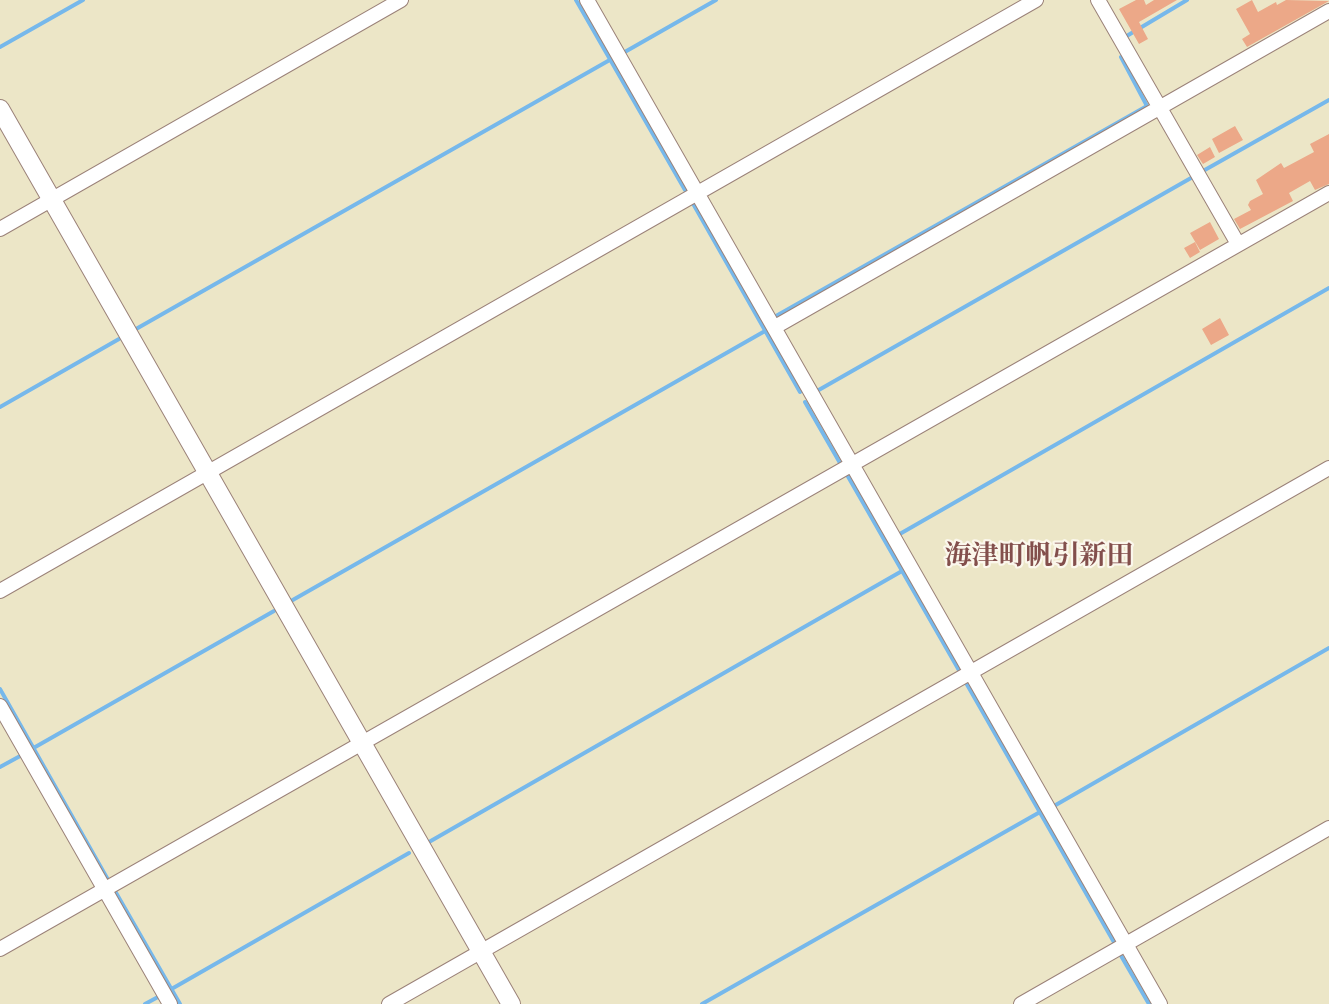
<!DOCTYPE html>
<html>
<head>
<meta charset="utf-8">
<style>
  body { margin:0 }
  canvas { display:block; background:#ece6c7 }
</style>
</head>
<body>
<canvas width="1329" height="1004"></canvas>
<script>
const g = document.querySelector('canvas').getContext('2d');
g.lineJoin = 'round';
function trace(path, color, width, dash) { g.strokeStyle = color; g.lineWidth = width; g.lineCap = dash ? 'butt' : 'round'; g.setLineDash(dash || []); g.stroke(path); }
function fill(path, color) { g.fillStyle = color; g.fill(path, 'evenodd'); }
function label(font, color, halo, rows, align = 'center') {
  g.font = font + ' "IM FELL Great Primer","Noto Serif JP",serif'; g.lineWidth = 4.5; g.setLineDash([]); g.textBaseline = 'middle'; g.strokeStyle = halo; g.fillStyle = color; for (const [text, x, y, turn = 0] of rows) {
    g.save(); g.translate(x, y); g.rotate((+turn || 0) * Math.PI / 180); g.textAlign = isNaN(turn) ? turn : align; if (halo) g.strokeText(text, 0, 0); g.fillText(text, 0, 0); g.restore();
  }
}
trace(new Path2D(`
  M576 0 685 190
  M1125 37 1187 0
  M0 47 83 0
  M623 53 716 0
  M1203 171 1329 100
  M691 200 800 392
  M776 316 1147 106 1121 57
  M136 329 615 57
  M817 391 1191 178
  M805 402 840 463
  M0 407 119 339
  M846 473 960 672
  M898 535 1329 288
  M291 601 765 331
  M965 681 1115 944
  M0 689 107 878
  M30 750 274 611
  M0 767 22 755
  M1054 806 1329 648
  M429 842 902 571
  M115 891 180 1004
  M1120 954 1149 1004
  M168 991 409 853
  M145 1004 158 997
  M702 1004 1040 812`), '#76b8eb', 4);
fill(new Path2D(`
  M1136 0H1144L1146 5 1154 0H1177L1139 22 1148 39 1139 44 1119 9Z
  M1252 0 1258 12 1276 2 1277 5 1286 0 1329 1 1247 47 1242 39 1250 34 1236 9Z
  M1235 126 1243 140 1219 153 1212 139Z
  M1329 134V184L1315 190 1310 181 1289 193 1293 201 1240 229 1234 219 1251 210 1248 205 1250 201 1263 194 1256 180 1281 163 1284 168 1314 152 1310 144Z
  M1210 147 1215 157 1203 164 1197 155Z
  M1210 222 1219 239 1200 250 1190 233Z
  M1195 242 1200 252 1190 258 1184 248Z
  M1220 318 1229 335 1211 345 1202 329Z`), '#eca888');
const street = new Path2D(`
  M587 0 1160 1004
  M1098 0 1238 244
  M0 229 401 0
  M775 327 1329 11
  M0 591 1036 0
  M0 706 170 1004
  M0 949 1329 193
  M389 1004 1329 468
  M1021 1004 1329 828`);
const secondary = new Path2D(`
  M0 109 511 1004`);
trace(street, '#9b8279', 16);
trace(secondary, '#9b8279', 20);
trace(street, '#fff', 14);
trace(secondary, '#fff', 18);
label('bold 27px', '#834f4c', '#fbf7ec', [
  ["海津町帆引新田",1039,557]
]);
</script>
</body>
</html>
